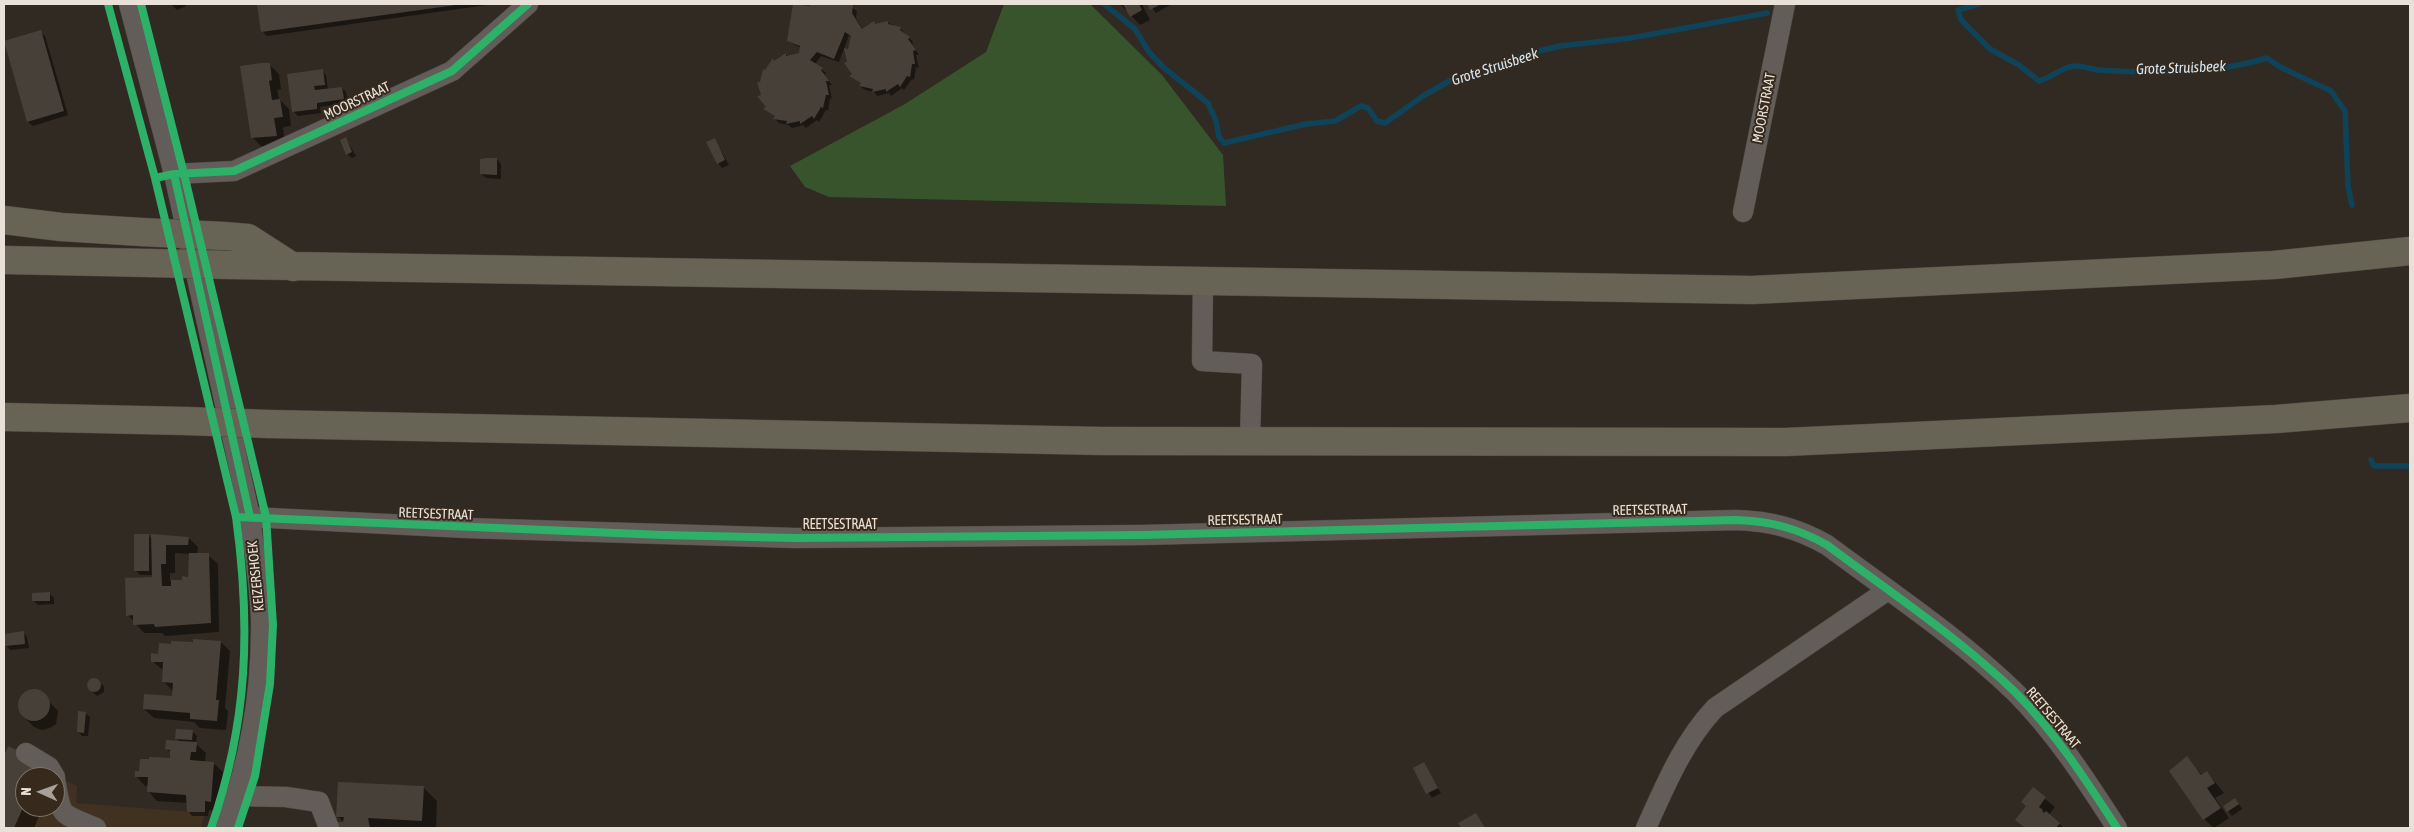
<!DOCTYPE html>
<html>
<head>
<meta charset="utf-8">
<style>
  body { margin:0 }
  #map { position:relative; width:2414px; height:832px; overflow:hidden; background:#312a23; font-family:"Asap Condensed",sans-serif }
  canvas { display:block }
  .frame { position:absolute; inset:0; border:5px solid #e9e1d8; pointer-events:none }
  .north { position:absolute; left:15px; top:767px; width:50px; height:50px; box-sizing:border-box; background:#372a1d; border:1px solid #7e7368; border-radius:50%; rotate:272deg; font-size:14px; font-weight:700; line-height:20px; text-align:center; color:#e9e1d8 }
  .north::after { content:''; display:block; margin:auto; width:18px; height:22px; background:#a9a199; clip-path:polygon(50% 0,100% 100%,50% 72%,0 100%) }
</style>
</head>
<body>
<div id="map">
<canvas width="2414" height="832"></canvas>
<div class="frame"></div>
<div class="north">N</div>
</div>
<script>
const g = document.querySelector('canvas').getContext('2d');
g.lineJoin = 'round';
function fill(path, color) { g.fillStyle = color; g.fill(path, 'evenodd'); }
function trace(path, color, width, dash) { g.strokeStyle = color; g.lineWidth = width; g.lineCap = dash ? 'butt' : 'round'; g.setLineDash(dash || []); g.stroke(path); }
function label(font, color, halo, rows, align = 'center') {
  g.font = font + ' "Asap Condensed",sans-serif'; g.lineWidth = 4; g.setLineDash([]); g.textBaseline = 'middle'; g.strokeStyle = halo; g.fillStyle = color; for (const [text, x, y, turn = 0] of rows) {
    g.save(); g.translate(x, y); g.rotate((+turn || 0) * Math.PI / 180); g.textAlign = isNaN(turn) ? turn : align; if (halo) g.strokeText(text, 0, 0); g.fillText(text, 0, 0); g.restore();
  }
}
fill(new Path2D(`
  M4 753 77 786 76 803 205 813 201 828H4ZM25 777H55V807H25Z`), '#413120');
fill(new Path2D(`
  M1004 4H1090L1162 75 1223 155 1226 206 829 197 805 187 790 166 905 104 986 52Z`), '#38542d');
fill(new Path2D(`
  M171 4H185L186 6 177 10Z
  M259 4H494L267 36 262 31Z
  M794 4 810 7 812 4H846L857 11 856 18 863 30 874 23 876 25 888 23 900 28 913 42 912 44 919 55H916L919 68 916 67 914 80 912 79 904 90 902 88 891 96 889 93 877 96 874 92 865 90 860 86 862 84 851 76 853 74 849 63 852 37 849 35 839 62 821 56 815 64 826 73 824 75 832 85H829L832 99 830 98 828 111 826 110 819 122 817 120 806 128 803 125 792 128 788 125 779 123 775 119 776 117 765 109 768 107 762 96 761 84 765 72 775 62 786 54 788 57 801 54V48L788 41Z
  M1120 4H1142L1150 20 1140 25Z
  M1149 4H1172L1156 13Z
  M40 32 45 36 68 115 33 126 28 122Z
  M269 64 279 74 281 89 277 90 279 99 289 109 291 126 283 127 285 145 261 146 252 137Z
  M322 71 326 75 328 90 342 88 346 92 348 103 320 107 321 113 298 116 293 111Z
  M346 139 356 156 352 158 347 154Z
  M715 140 729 165 722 168 718 163Z
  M497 159 501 164V179L486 178 481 174Z
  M149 536 152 539 189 538 198 547 197 554 208 555 218 564 219 632 165 636 162 633H144L128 615 154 578V575H140L136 571ZM175 553 190 554 189 578 183 581H170V573H175Z
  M49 593 54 598V604L38 605 34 601Z
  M23 632 27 637 29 648 10 650 6 645Z
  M221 642 230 651 225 708 228 711 226 730 200 728 194 722 154 718 144 709 173 698V691L163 681 164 671 152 661 159 655Z
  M96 680 104 686V692L97 696 89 689 87 686 89 682Z
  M29 692H40L58 711 56 724 50 728 42 730 34 727 24 717 19 706 23 696Z
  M85 713 90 717 88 736H82L78 731Z
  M192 731 197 736 196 744 206 753 205 762 213 763 223 772 220 811 209 810 208 816H192L188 811V803L157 801 148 791V786H145L136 776 171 760V753L167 749 180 742 176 738Z
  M9 748 21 753 44 777H25V807H43L34 828H4V759Z
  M2187 758 2202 775 2207 772 2224 793 2215 798 2229 818 2214 828 2204 819Z
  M1424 764 1441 793 1432 798 1414 769Z
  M423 787 437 801 436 828H339V823H345L337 816Z
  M2033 789 2055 807 2049 815 2064 828H2025L2016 820 2027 806Z
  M2239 804 2242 809 2232 816 2228 811Z`), '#0007');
trace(new Path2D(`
  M1104 4 1135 29 1149 52 1163 67 1208 103 1216 121 1219 137 1224 143 1306 124 1335 121 1361 106 1368 108 1377 121 1385 123 1423 96 1453 79 1530 53 1560 46 1631 38 1767 13
  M1979 4 1958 10 1961 20 1990 49 2019 65 2039 81C2052 78 2064 65 2077 66 2085 66 2092 70 2100 70 2154 74 2215 74 2267 58L2280 67 2331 91 2345 111 2348 186 2352 205
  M2371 460 2374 466H2410`), '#0f4359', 5.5);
fill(new Path2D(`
  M257 4H456V5L261 32Z
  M793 4 810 6V4H849L853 5 852 13 862 29 874 21 875 24 888 21V24L901 27 900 30 910 37 908 39 916 50 913 51 915 64H912L910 77 907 76 900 87 898 84 886 92V89L872 92 873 89 859 86 861 83 849 76 852 74 844 63 847 62 844 48 848 49 851 36 845 32 834 59 817 52 810 60 823 68 821 70 829 81H826L829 95H826L823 108 821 107 814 119 812 116 800 124V121L786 124 787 121 773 119 775 116 763 109 766 107 757 96 761 95 757 82H760L763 69 765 70 773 58 774 61 786 53V56L799 53 800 46 787 41Z
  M1123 4H1139L1142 10 1130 17Z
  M1147 4H1161L1150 10Z
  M41 30 64 111 27 122 4 41Z
  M261 63H270L272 80 269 81 272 100 280 99 283 117 274 118 277 136 251 138 240 66Z
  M323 69 325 85 314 86 315 90 342 87 344 99 317 103V109L292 112 287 74Z
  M346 137 352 152 346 155 340 140Z
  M715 138 725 160 717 164 706 142Z
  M487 158H497V175L480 174V159Z
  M134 534H149V571H134Z
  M151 534 189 537 188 545H166V564H161L162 586H171V580H182V576L188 577 189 553H209L211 623 155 627 154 624 133 625V615L126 616 125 578 152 577Z
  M50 592V601H32V593Z
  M24 631 25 644 5 646 4 634Z
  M193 639 221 641 216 700H219L217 721 190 719V713L143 709 144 694 172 696 173 683 162 682 163 662H151V653L158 654 159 643 171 644V641L193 642Z
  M87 685a7 7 0 1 1 14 0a7 7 0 1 1-14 0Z
  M18 705a16 16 0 1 1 32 0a16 16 0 1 1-32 0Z
  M78 711 86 712 84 733 77 732Z
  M176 729 193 730 192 740 175 739Z
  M166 740 197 742 196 752H191L190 760 214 762 211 802 205 801V812H187L186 795 147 792 148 777H135V771H139L140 759H149V757L170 758V750L165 749Z
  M8 746 21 752 35 766 30 775 36 777H25V803L14 828H4V756Z
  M2187 756 2201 775 2207 771 2215 783 2207 788 2221 808 2203 820 2169 771Z
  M1424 762 1438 788 1426 794 1413 768Z
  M338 782 424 786 422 821 368 818 370 828H338V822H343L344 817H336Z
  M2033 787 2046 797 2039 807 2043 810 2042 811 2044 813 2046 811 2060 823 2056 828H2025L2015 820 2026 806 2021 802Z
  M2235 798 2239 804 2227 812 2223 806Z
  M1476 813 1485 828H1461L1458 823Z`), '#464039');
const minor = new Path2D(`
  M129 4 174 174 250 517C254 551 260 585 261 619 262 690 250 762 225 828
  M174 174 234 171 452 71 528 4
  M1743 212 1785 4
  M1203 281 1202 361 1252 364 1250 441
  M250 517 466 528 795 538 1142 535 1736 520C1770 521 1797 528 1827 545 1890 592 1958 637 2015 692 2055 732 2086 780 2117 828
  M26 753 49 767 55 777
  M55 779C62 819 59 812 96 828
  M236 796 286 797 319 802 329 828
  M1646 828C1665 786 1683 742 1715 708L1888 590`);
const highway = new Path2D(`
  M4 220 61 227 141 232
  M224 236 248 238 293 267
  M4 260 149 263
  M231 265 1752 290 2274 265 2410 251
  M4 417 186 421
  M269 424 1102 441 1786 442 2276 419 2410 408`);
trace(minor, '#4e4841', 21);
trace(highway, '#4e4841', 29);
trace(minor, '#625d58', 20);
trace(highway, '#676456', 28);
const highwayBridge = new Path2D(`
  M141 232 224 236
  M149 263 231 265
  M186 421 269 424`);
trace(highwayBridge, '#4e4841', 29, []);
trace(highwayBridge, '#676456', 28);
trace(new Path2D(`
  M108 4 155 178 236 517C251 627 248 723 211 828
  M141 4 184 174 266 517 273 625 270 684 255 776 238 828
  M174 174 250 517
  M155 178 174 174 234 171 452 71 528 4
  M236 517 663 535 795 538 1142 535 1736 520C1770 521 1797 528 1827 545 1890 592 1958 637 2015 692 2055 732 2086 780 2117 828`), '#2db169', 8);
label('14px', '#e9e1d8', '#372a1d', [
  ["MOORSTRAAT",357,101,-25],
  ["MOORSTRAAT",1764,108,-79],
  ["REETSESTRAAT",1650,510,-1],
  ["REETSESTRAAT",436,514,2],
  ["REETSESTRAAT",1245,520,-1],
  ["REETSESTRAAT",840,525],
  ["KEIZERSHOEK",256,576,-96],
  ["REETSESTRAAT",2053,718,50]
]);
label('italic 15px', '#d1e7f3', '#372a1d', [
  ["Grote Struisbeek",1495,67,-18],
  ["Grote Struisbeek",2181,68,-2]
]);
</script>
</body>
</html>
